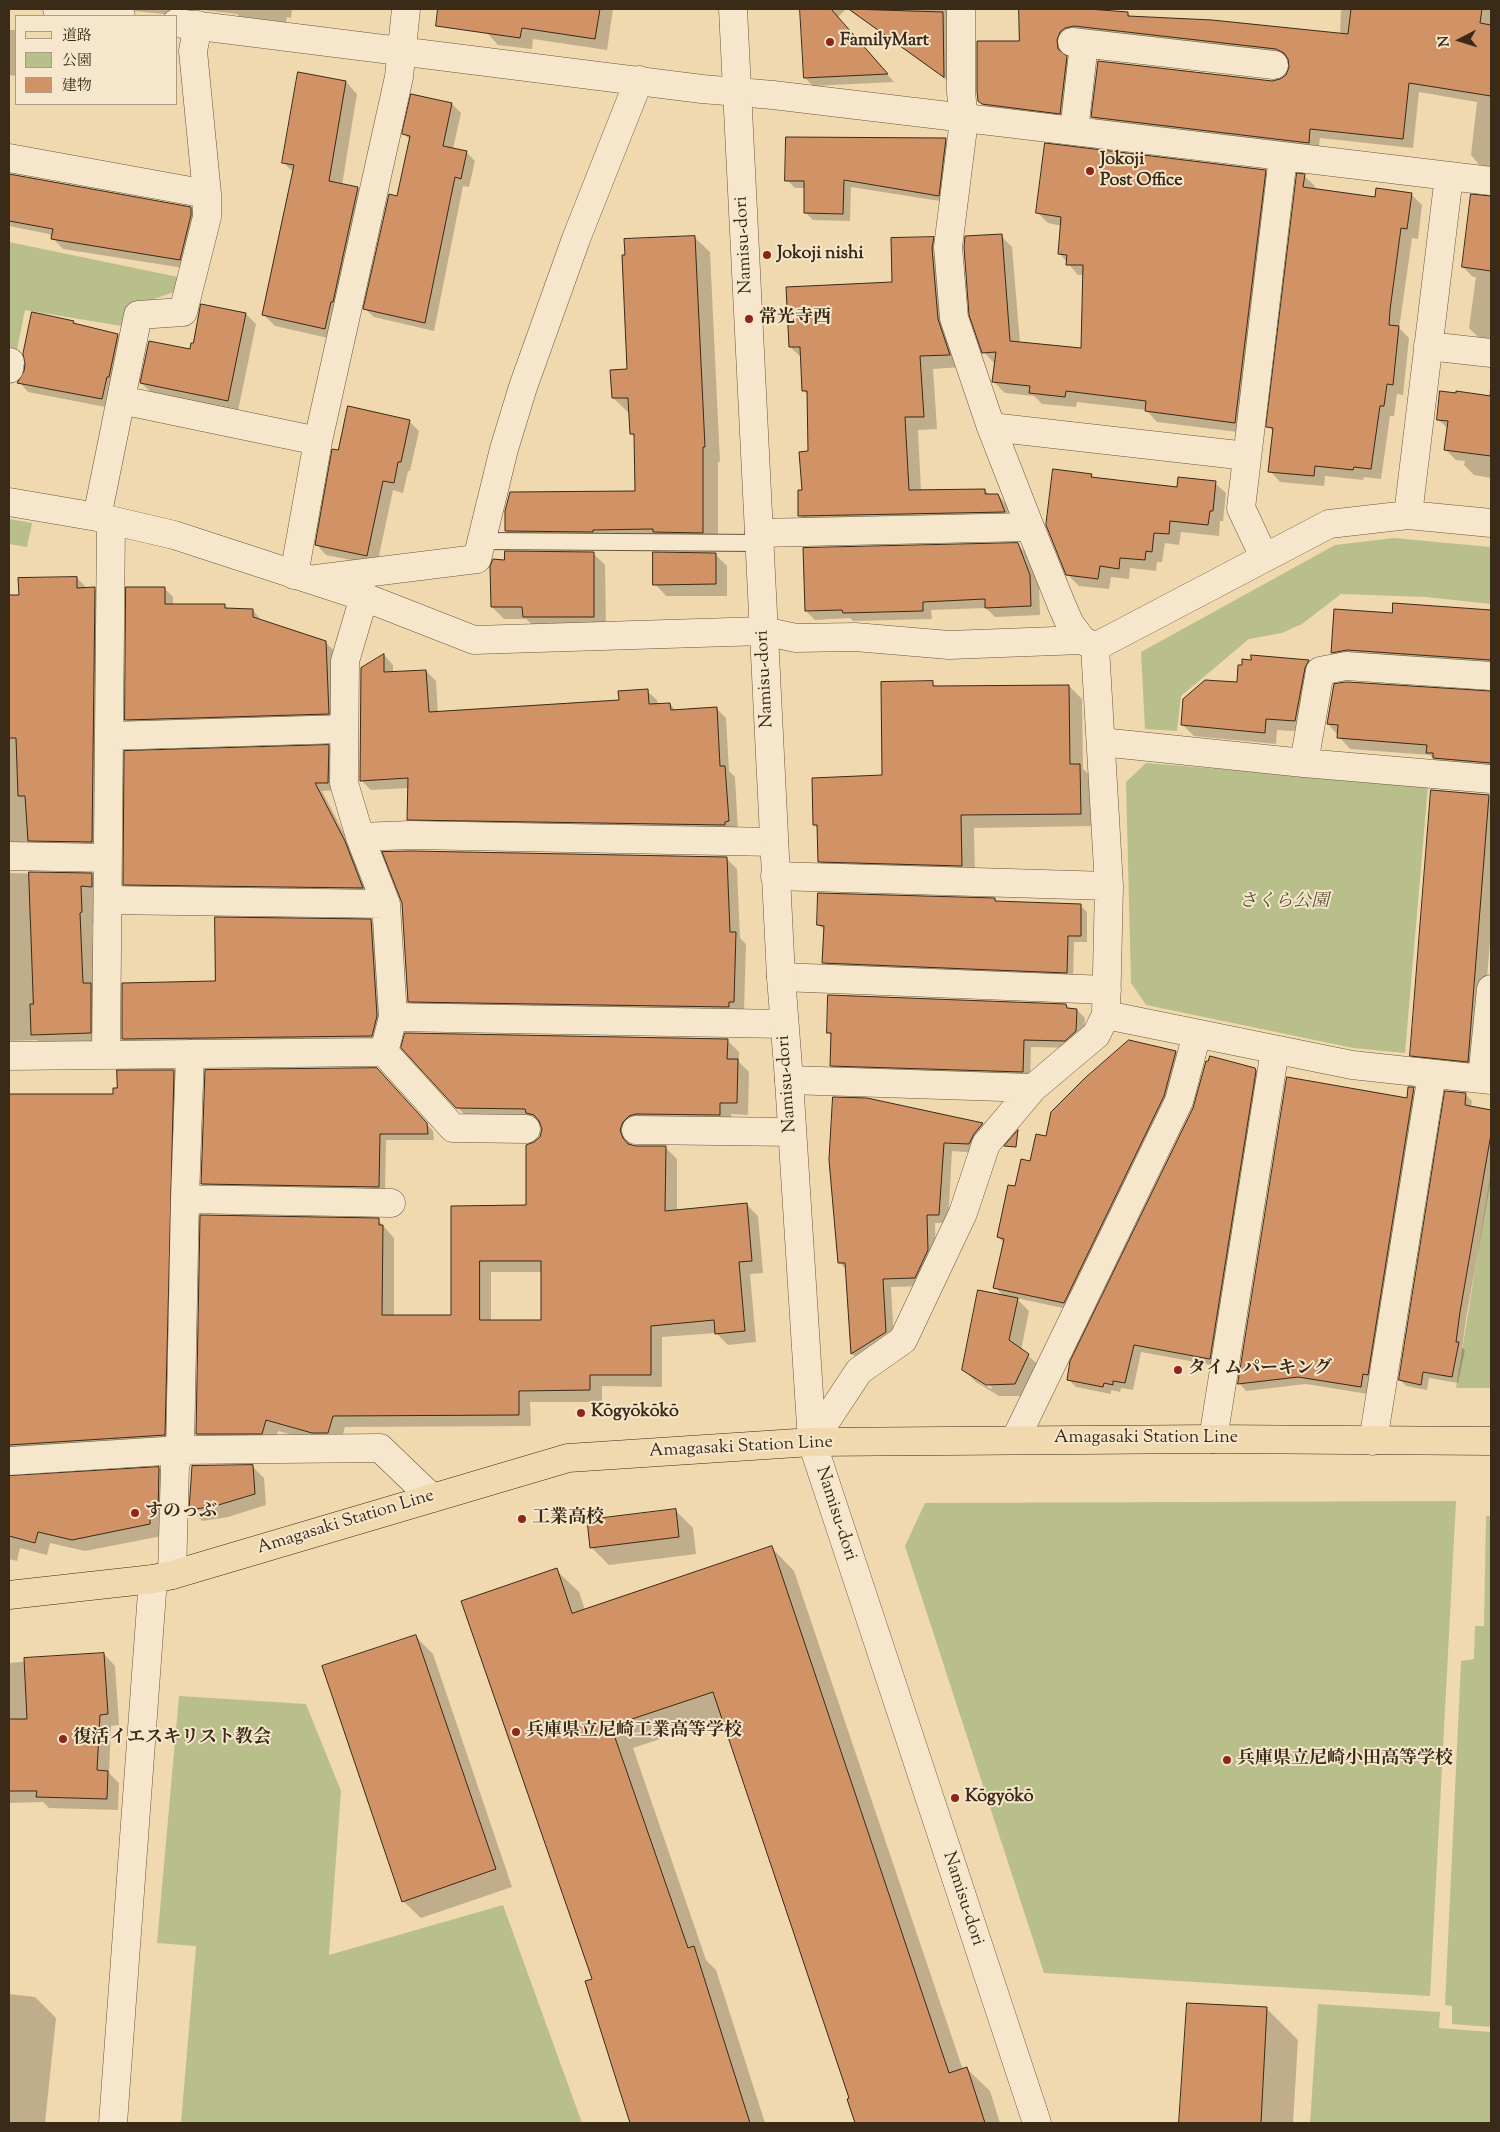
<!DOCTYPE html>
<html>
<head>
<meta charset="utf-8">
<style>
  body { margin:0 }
  #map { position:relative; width:1500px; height:2132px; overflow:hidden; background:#f1d9af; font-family:"Sorts Mill Goudy","Noto Serif JP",serif }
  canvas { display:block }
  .frame { position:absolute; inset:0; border:10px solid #3a2a18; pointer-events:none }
  .legend { position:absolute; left:15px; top:15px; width:162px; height:90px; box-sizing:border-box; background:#f6e6cb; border:1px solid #ab9b83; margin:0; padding:6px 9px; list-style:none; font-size:15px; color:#3a2a18 }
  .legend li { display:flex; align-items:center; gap:10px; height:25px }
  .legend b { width:25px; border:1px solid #ab9b83 }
  .north { position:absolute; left:1435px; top:15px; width:50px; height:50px; -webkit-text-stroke:4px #f6e6cb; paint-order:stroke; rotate:265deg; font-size:14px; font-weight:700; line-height:20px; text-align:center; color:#3a2a18 }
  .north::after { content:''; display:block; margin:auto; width:18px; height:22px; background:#3a2a18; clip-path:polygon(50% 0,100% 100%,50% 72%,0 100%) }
</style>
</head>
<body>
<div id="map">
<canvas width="1500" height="2132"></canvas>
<div class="frame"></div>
<ul class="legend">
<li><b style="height:6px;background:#f1d9af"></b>道路</li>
<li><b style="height:14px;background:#b9bf8b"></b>公園</li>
<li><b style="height:14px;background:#d19265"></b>建物</li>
</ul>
<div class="north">N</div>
</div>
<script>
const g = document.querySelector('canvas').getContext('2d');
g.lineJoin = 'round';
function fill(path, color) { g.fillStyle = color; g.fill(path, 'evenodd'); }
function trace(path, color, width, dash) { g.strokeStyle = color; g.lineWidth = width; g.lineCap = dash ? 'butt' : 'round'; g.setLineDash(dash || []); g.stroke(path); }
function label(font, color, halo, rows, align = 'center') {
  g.font = font + ' "Sorts Mill Goudy","Noto Serif JP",serif'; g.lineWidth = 4; g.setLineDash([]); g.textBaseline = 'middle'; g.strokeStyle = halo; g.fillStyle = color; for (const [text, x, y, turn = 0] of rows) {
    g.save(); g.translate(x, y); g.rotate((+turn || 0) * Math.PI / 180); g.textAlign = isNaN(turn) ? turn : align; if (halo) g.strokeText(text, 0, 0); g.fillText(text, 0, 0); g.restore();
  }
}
fill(new Path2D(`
  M9 242 178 277 174 292 125 309 122 326 25 310 15 359 9 358Z
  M9 519 32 523 27 547 9 544Z
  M1394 538 1491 547V604L1426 597 1341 594 1302 624 1282 633 1249 639 1181 696 1177 731 1145 729 1141 652 1335 545Z
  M1146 763 1428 786 1405 1053 1353 1048 1146 1005 1131 983 1126 782Z
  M1491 1171V1388H1456Z
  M1456 1501 1430 1996 1044 1973 905 1546 925 1503Z
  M1486 1516H1491V2027L1452 2024V2006L1445 2005 1461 1661 1474 1659 1475 1626H1484Z
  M179 1696 306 1704 341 1791 329 1955 503 1905 582 2123H181L196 1946 157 1943Z
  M1318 2004 1440 2012 1439 2028 1491 2032V2123H1310Z`), '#b9bf8b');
fill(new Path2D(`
  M116 9H183L182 16Z
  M194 9H292L291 18 287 17 284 30 247 25 237 14Z
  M490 9H613L607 50 533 39 532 49 498 45 487 33Z
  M801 9H846L838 17 894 82 813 86 805 78Z
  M848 9H951L952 84Z
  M1021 9H1074L1128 14 1132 17 1340 35 1341 9H1491V174L1486 173 1471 155 1477 102 1419 92 1413 148 1320 138 1318 153 1103 127 1093 117 1280 81 1287 75 1291 67 1290 60 1287 59 1084 36 1066 50 1067 58 1076 67 1070 123 989 111 979 101 1020 43Z
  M9 30H16V76L9 75Z
  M346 82 357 94 342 185 358 188 370 200 337 340 275 326 263 314 294 173 283 162Z
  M412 95 452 104 461 113 453 149 466 152 475 161 469 187 463 186 434 331 374 317 365 309 398 197 410 140 404 134Z
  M945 139 953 147 946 202 851 187 850 221 813 220 805 212V188H795L787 180Z
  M1265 171 1276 182 1246 433 1157 422 1146 410 1077 402 1076 407 1042 404 1034 396 1005 393 994 382 995 364 984 352 1001 236 1012 247 1020 343 1082 350 1084 275H1078L1060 254 1062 226 1048 223 1037 212Z
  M9 175 191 208 201 218 190 269 63 249 49 234 9 226Z
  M1304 176 1315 186 1314 190 1376 199 1411 194 1422 205 1418 239 1412 238 1400 322 1399 328 1409 338 1403 395 1397 394 1394 416H1390L1381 479 1364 477 1363 480 1325 476 1324 486 1280 482 1270 471 1274 432 1268 426Z
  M1472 196 1491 197V340L1479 338 1469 328 1476 277H1473L1463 267Z
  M694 237 710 252 720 462H718V548L522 546 506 531 636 492 635 437 632 434 629 413 613 398Z
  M933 238 946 251 962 367 933 369 937 429 918 430 921 491 985 490 990 495H998L1011 509 1018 525 813 529 800 516 799 491H803L809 452 808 395 803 390 802 358 790 347 894 283Z
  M246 314 256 324 238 411 152 393 141 383Z
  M73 322 76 325 118 335 127 345 111 408 28 392 19 382 26 372 27 364Z
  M1489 391 1491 392V478L1474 475 1464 465 1465 461 1456 460 1446 450 1448 429 1438 419 1489 397Z
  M409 421 419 431 410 471H408L403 493 393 490 377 565 326 555 317 545 339 452Z
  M1091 475 1094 478 1178 489 1215 483 1226 493 1223 521H1220L1219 536 1181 532 1179 545 1165 543 1162 562H1157L1156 571 1130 568 1129 579 1111 577 1109 589 1079 586 1067 574Z
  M1017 544 1026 553 1039 585 1040 615 995 617 986 608 931 610 932 619 853 621 850 618 815 620 806 611Z
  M593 553 605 565 606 628H536L526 619H504L492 607 505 561Z
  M715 554 727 566V596H666L655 584Z
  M77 578 88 589H94L106 601 104 854 9 858V596H20Z
  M165 589 173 597V605H224L229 610H253L261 620 325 642 333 650 336 721 134 727 126 719Z
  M1394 604 1491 611V670L1343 664 1332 652 1393 614Z
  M384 655 393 665V673L426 671 436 681 438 713 620 701 647 691 657 700 658 705 670 704 676 711 716 708 726 718 729 771 735 777 738 831 418 829 409 819V788L371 790 361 780Z
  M1308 662 1320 673 1307 732 1277 730 1276 744 1194 736 1182 724 1238 684Z
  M932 683 937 687 1069 686 1082 699 1083 769 1093 778 1094 826 974 828 975 879 832 874 819 861V829L814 825 883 776Z
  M1491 693V773L1439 764 1430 755 1350 749 1328 724Z
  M328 746 336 755V790L322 791 353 851 370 896 133 892 124 884Z
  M1489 796 1491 798V930L1479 1073 1423 1067 1411 1055Z
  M726 858 737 869 740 938 746 944 744 1012H420L409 1001Z
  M9 873 92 875 104 887 103 898H93L94 924H92L94 988 102 1044 44 1046 37 1040 9 1041Z
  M994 899 998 903 1081 906 1087 912V942H1074L1073 979 830 969 824 962 825 931 819 925Z
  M371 921 379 929 380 1044 131 1047 123 1039 217 982Z
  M1066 1005 1070 1010H1077L1085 1018 1084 1039 1073 1048 1031 1047 1030 1079 839 1073 831 1065 832 1037 828 1032Z
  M727 1040 739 1052V1062L749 1072 748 1115 731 1114V1127L634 1134 632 1143 633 1146 665 1147 677 1159V1211L746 1204 758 1216 763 1273 750 1274 756 1342 728 1345 716 1333 662 1337V1387L602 1386V1402H530L531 1426 345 1427 340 1444H325L278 1431 273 1445 209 1446 197 1434 378 1220 394 1238V1316H452V1207H528L535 1143 541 1137 543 1129 542 1126 534 1120 469 1119 457 1107ZM491 1272H543V1322H491Z
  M1176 1052 1184 1060 1072 1310 1016 1298 1029 1311 1021 1350 1040 1366 1027 1396H999L976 1382 964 1370 1004 1297 995 1287 1004 1243 998 1237 1016 1188 1031 1162ZM975 1376 992 1387 991 1389 975 1379Z
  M1255 1069 1262 1077 1217 1366 1141 1352 1133 1390 1121 1388 1120 1392 1111 1390V1394L1076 1387 1069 1380 1194 1108Z
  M173 1071 185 1083 176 1447 9 1464V1095H114Z
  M384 1076 433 1131 434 1140H386L385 1193 209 1190 202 1183Z
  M1413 1089 1421 1096 1368 1394 1306 1384 1246 1391 1239 1383Z
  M1465 1094 1472 1101 1471 1108 1491 1111V1180L1466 1319 1462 1348 1465 1350 1458 1383 1429 1378 1427 1390 1406 1386 1400 1380Z
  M866 1099 983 1124 991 1133 978 1153 952 1151 948 1223H935L936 1259 924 1286 891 1287 894 1340 861 1362 852 1354 847 1270 839 1262Z
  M252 1466 264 1478 266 1505 228 1517 202 1521 191 1509Z
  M159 1468 171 1480 162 1536 85 1551 50 1543 47 1555 20 1548 17 1561 9 1559V1478Z
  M676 1511 693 1528 696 1554 609 1565 591 1547Z
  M772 1548 794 1571 963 2070 967 2069 990 2091 1000 2123H856L848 2099H851L723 1718 633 1748 706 1960 716 1970 765 2123H632L587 1982 593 1980 556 1570 579 1592 585 1610Z
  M415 1636 433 1654 512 1887 421 1918 403 1901Z
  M104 1654 115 1666 119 1725 111 1726 109 1773 119 1783 118 1810 49 1808 43 1802 9 1803V1663Z
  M9 1994 35 1997 56 2018 45 2123H9Z
  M1188 2004 1267 2009 1298 2040 1293 2123H1181Z`), '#0003');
const building = new Path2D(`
  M438 9H600L595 39 522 28 520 38 436 26Z
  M800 9H831L888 74 804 78Z
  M849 9 943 12 944 77Z
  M1019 9H1088L1128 12V16L1212 20 1348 34 1351 9H1482L1480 23 1491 25V96L1409 83 1403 139 1310 129 1309 143 1091 117 1098 61 1272 81 1280 79 1286 75 1289 67 1288 59 1284 53 1276 49 1074 26 1065 28 1060 32 1057 40 1058 49 1067 56 1060 114 982 104 978 101 977 91V41H1019Z
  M298 72 346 81 329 181 358 187 333 302H331L325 329 262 315 294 165 282 163Z
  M411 94 452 103 443 146 467 151 461 179 455 177 425 323 363 309 389 194 397 196 410 136 402 134Z
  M786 137 946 138 939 196 844 180 843 214 804 213V181H785Z
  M1045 143 1266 170 1235 423 1145 411 1146 401 1066 391 1065 397 1029 393 1030 386 992 382 996 352 982 353 969 315 964 247 965 236 1002 234 1010 341 1081 348 1083 265H1066L1067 255 1058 254 1061 217 1036 213Z
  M1297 173 1305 174 1303 187 1375 197 1376 188 1412 193 1407 229 1401 228 1390 310 1389 325 1399 326 1393 385 1387 384 1384 406H1380L1371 469 1354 467 1353 470 1315 466 1314 476 1268 472 1273 428 1266 427Z
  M9 174 191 207V215L180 260 51 239 53 229 9 221Z
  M1471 194 1491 196V271L1462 267Z
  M695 236 705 447H703V533L653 532V529L593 530V532L505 531V511L510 492 635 491 634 434H630L628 398H612L610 370 627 369 622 255H625L624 239Z
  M934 237 932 248 938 319 950 355 920 356 924 417H905L909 490 985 489V494H998L1005 512 798 516V490H802L799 452 808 451 807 391H802L800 347H789L786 287 892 282 891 238Z
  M201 304 246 313 228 401 140 383 149 341 190 349 191 343H193Z
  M32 312 74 321 73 323 118 334 109 377H107L102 399 17 383 24 371 25 364 23 354Z
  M1440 391 1456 393V391L1491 396V456L1444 450 1448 421 1437 420Z
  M348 406 410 420 401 462H398L394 483 383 481 367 556 315 545 332 449 338 450Z
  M1053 469 1092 474 1091 477 1177 487 1178 477 1216 481 1213 511H1210L1208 525 1170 521 1169 534 1154 533 1152 552 1146 551 1145 560 1120 558 1119 569 1100 566 1098 579 1066 575 1046 525Z
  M1018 543 1030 575 1031 606 985 608V599L923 602V611L843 613 842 610 805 611 803 548Z
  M505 551 594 552V617H523L522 607H491L490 566 493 559 504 560Z
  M653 552 716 553V584L653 585Z
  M77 577V588L95 587 92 842 28 841 25 796H18L16 738H9V595H19L18 578Z
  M126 587H165V604H225V608L253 609V617L326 641 329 714 125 720Z
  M1393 603 1491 610V660L1347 650 1331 653 1334 609 1392 613Z
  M384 654V672L426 670 429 712 619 700 618 691 648 689 649 704 670 703 671 710 717 707 720 766H725L729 821 725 822V825L407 820 408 778 360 781 361 668Z
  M1251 655 1309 660 1305 668 1295 721 1266 719 1265 733 1181 725 1183 699 1205 680 1237 682 1238 665H1242V659L1251 660Z
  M933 681V686L1069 685 1070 764H1080L1081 814 961 815 962 866 818 862 817 825H813L812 778 882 775 881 682Z
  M1347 682 1491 691V763L1433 758V753H1426L1427 745 1337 738 1338 725 1327 724 1334 684Z
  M329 745 328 783H315L345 841 363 888 123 885 124 751Z
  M1431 790 1489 795 1468 1062 1410 1056Z
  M411 851 727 857 730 932H736L734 1002H729V1007L408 1002 402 903 382 852Z
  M29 872 92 873V887L81 886 82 912 80 913 83 983H91V1033L31 1035 30 1004H33Z
  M818 893 995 898V901L1081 904V936H1068L1067 973 822 963 824 926 817 925Z
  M215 917 371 919 377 1016 372 1036 122 1039V983L215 981Z
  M828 995 1066 1004 1067 1008 1077 1009 1076 1031 1065 1041 1024 1040 1023 1072 830 1066 831 1033H827Z
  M405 1033 728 1039 727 1059H738L737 1103H720V1115L636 1114 629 1116 623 1122 620 1130 623 1138 628 1144 636 1146H666L665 1211 747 1203 752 1261 739 1262 745 1331 715 1334 714 1320 651 1326V1375H590V1390L519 1391V1415L333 1416 328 1433H312L266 1420 262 1434H196L200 1215 379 1218V1225H383L382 1315H451V1206L526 1205V1145L534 1142 540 1137 542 1129 539 1121 534 1115 526 1113 525 1109 456 1108 401 1048ZM480 1261H541V1320H480Z
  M1129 1040 1176 1051 1164 1096 1064 1303 993 1288 1004 1239 997 1237 1008 1185 1015 1186 1021 1159 1030 1161 1036 1134 1046 1136 1051 1112 1085 1078Z
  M1210 1056 1255 1068 1256 1071 1210 1359 1134 1345 1125 1383 1113 1381V1385L1104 1383 1103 1387 1067 1380 1070 1361 1193 1108 1206 1061H1208Z
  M377 1068 427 1123 428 1134H380L379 1187 201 1184 205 1070Z
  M117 1070H174L165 1435 9 1445V1094H113V1088H117Z
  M1287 1077 1407 1098 1408 1087H1414L1368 1375 1363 1374 1361 1387 1298 1377 1238 1384Z
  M1445 1091 1466 1093 1465 1105 1491 1110V1134L1460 1312 1456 1342H1459L1452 1377 1423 1372 1421 1385 1399 1380Z
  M833 1097 867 1098 983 1123 974 1134 969 1144 944 1143 939 1215H927L928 1250 915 1278 883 1279 886 1332 851 1354 845 1263H838L829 1160Z
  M1018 1130 1016 1147 1004 1146Z
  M978 1290 1018 1298 1009 1340 1029 1354 1015 1384 986 1385 962 1370Z
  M253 1465 255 1494 215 1506 189 1510 192 1466Z
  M159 1467 158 1514 150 1515V1524L72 1540 38 1532 35 1543 9 1536V1476Z
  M676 1509 679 1537 590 1548 587 1520Z
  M772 1546 949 2073 967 2067 985 2123H855L847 2099 849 2098 713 1692 611 1726 688 1948 694 1946 750 2123H630L585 1981 592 1979 461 1601 557 1568 572 1613Z
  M416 1635 496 1869 402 1902 322 1666Z
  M104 1653 108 1714 100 1715 97 1770 108 1771 107 1799 36 1797 37 1791H9V1719H27L24 1658Z
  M1187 2003 1267 2007 1261 2123H1179Z`);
fill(building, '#d19265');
trace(building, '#3a2a18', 1);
const service = new Path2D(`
  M482 541 759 543`);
const minor = new Path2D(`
  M57 9 121 16
  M961 9V92L964 120 948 247 954 318 991 427 1030 527 1062 606 1070 624 1082 640
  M176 23 702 89 773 95 1491 181
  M1072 42 1274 65
  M1074 131 1084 44
  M9 158 207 194
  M1428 346 1491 353
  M9 369 10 362
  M121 400 318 441
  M991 427 1247 456
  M9 502 97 517 174 535 364 597 474 640 763 631 796 638 855 637 949 645 1082 640 1095 647 1329 524 1408 515 1491 523
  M1408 515 1449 176
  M97 517 138 315 183 312 207 217V194L193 51 198 25
  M759 533 1030 527
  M1264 557 1241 508 1283 157
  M294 575 318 441 399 77 406 9
  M316 579 477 559 504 449 523 387 576 239 639 80
  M364 597 345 661 344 783 360 837 386 904 393 1017 384 1052 453 1128 526 1129
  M109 736 344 729
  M1101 742 1304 763 1491 779
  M1304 763 1320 671 1346 666 1491 676
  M360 837 411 835 774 842
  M9 856 107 858
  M775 876 1109 886
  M108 900 386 904
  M781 977 1107 990
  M1106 1015 1352 1065 1491 1080
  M393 1017 784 1024
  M106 1054 111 521
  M9 1056 384 1052
  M1482 1079 1491 989
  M789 1080 1033 1088
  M636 1130 792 1132
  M185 1199 391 1203
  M1213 1439 1275 1050
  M1015 1440 1179 1101 1197 1034
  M1373 1441 1432 1074
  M812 1442 859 1371 903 1340 963 1213 986 1144 1033 1088 1096 1035 1106 1015 1109 886 1095 647
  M9 1461 180 1450 380 1448 432 1498
  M172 1575 175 1466 180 1450 185 1199 190 1054
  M113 2123 153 1579`);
const tertiary = new Path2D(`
  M733 9 781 977 789 1080 812 1442 1037 2123`);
const primary = new Path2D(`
  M9 1595 153 1579 172 1575 568 1458 812 1442 1213 1439 1491 1441`);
trace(service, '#68563e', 18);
trace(minor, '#68563e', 29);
trace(tertiary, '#68563e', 29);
trace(primary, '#3a2a18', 29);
trace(service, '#f6e6cb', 16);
trace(minor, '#f6e6cb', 28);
trace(tertiary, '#f6e6cb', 28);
trace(primary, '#f1d9af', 28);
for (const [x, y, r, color] of [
  [830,42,5,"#8f2418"],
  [1090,171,5,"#8f2418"],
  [767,255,5,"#8f2418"],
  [749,319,5,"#8f2418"],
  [1178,1370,5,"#8f2418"],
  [581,1413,5,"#8f2418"],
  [135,1513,5,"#8f2418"],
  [522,1519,5,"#8f2418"],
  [516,1732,5,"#8f2418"],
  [63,1739,5,"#8f2418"],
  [1227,1760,5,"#8f2418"],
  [955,1798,5,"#8f2418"]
]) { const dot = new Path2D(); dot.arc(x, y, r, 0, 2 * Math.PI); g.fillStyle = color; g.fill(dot); trace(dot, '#f6e6cb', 2); }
label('bold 18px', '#3a2a18', '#f6e6cb', [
  ["FamilyMart",840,42],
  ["Jokoji",1100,161],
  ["Post Office",1100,182],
  ["Jokoji nishi",777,255],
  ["常光寺西",759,319],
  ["タイムパーキング",1188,1370],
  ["Kōgyōkōkō",591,1413],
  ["すのっぶ",145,1513],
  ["工業高校",532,1519],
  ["兵庫県立尼崎工業高等学校",526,1732],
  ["復活イエスキリスト教会",73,1739],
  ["兵庫県立尼崎小田高等学校",1237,1760],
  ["Kōgyōkō",965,1798]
], 'left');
label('18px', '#3a2a18', '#f6e6cb', [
  ["Namisu-dori",745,245,-93],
  ["Namisu-dori",766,679,-93],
  ["Namisu-dori",788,1084,-94],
  ["Amagasaki Station Line",1146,1439],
  ["Amagasaki Station Line",741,1448,-3],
  ["Namisu-dori",835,1514,72],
  ["Amagasaki Station Line",346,1523,-17],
  ["Namisu-dori",962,1899,72]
]);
label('italic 18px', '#5a4f35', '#f6e6cb', [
  ["さくら公園",1284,903]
]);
</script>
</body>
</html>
